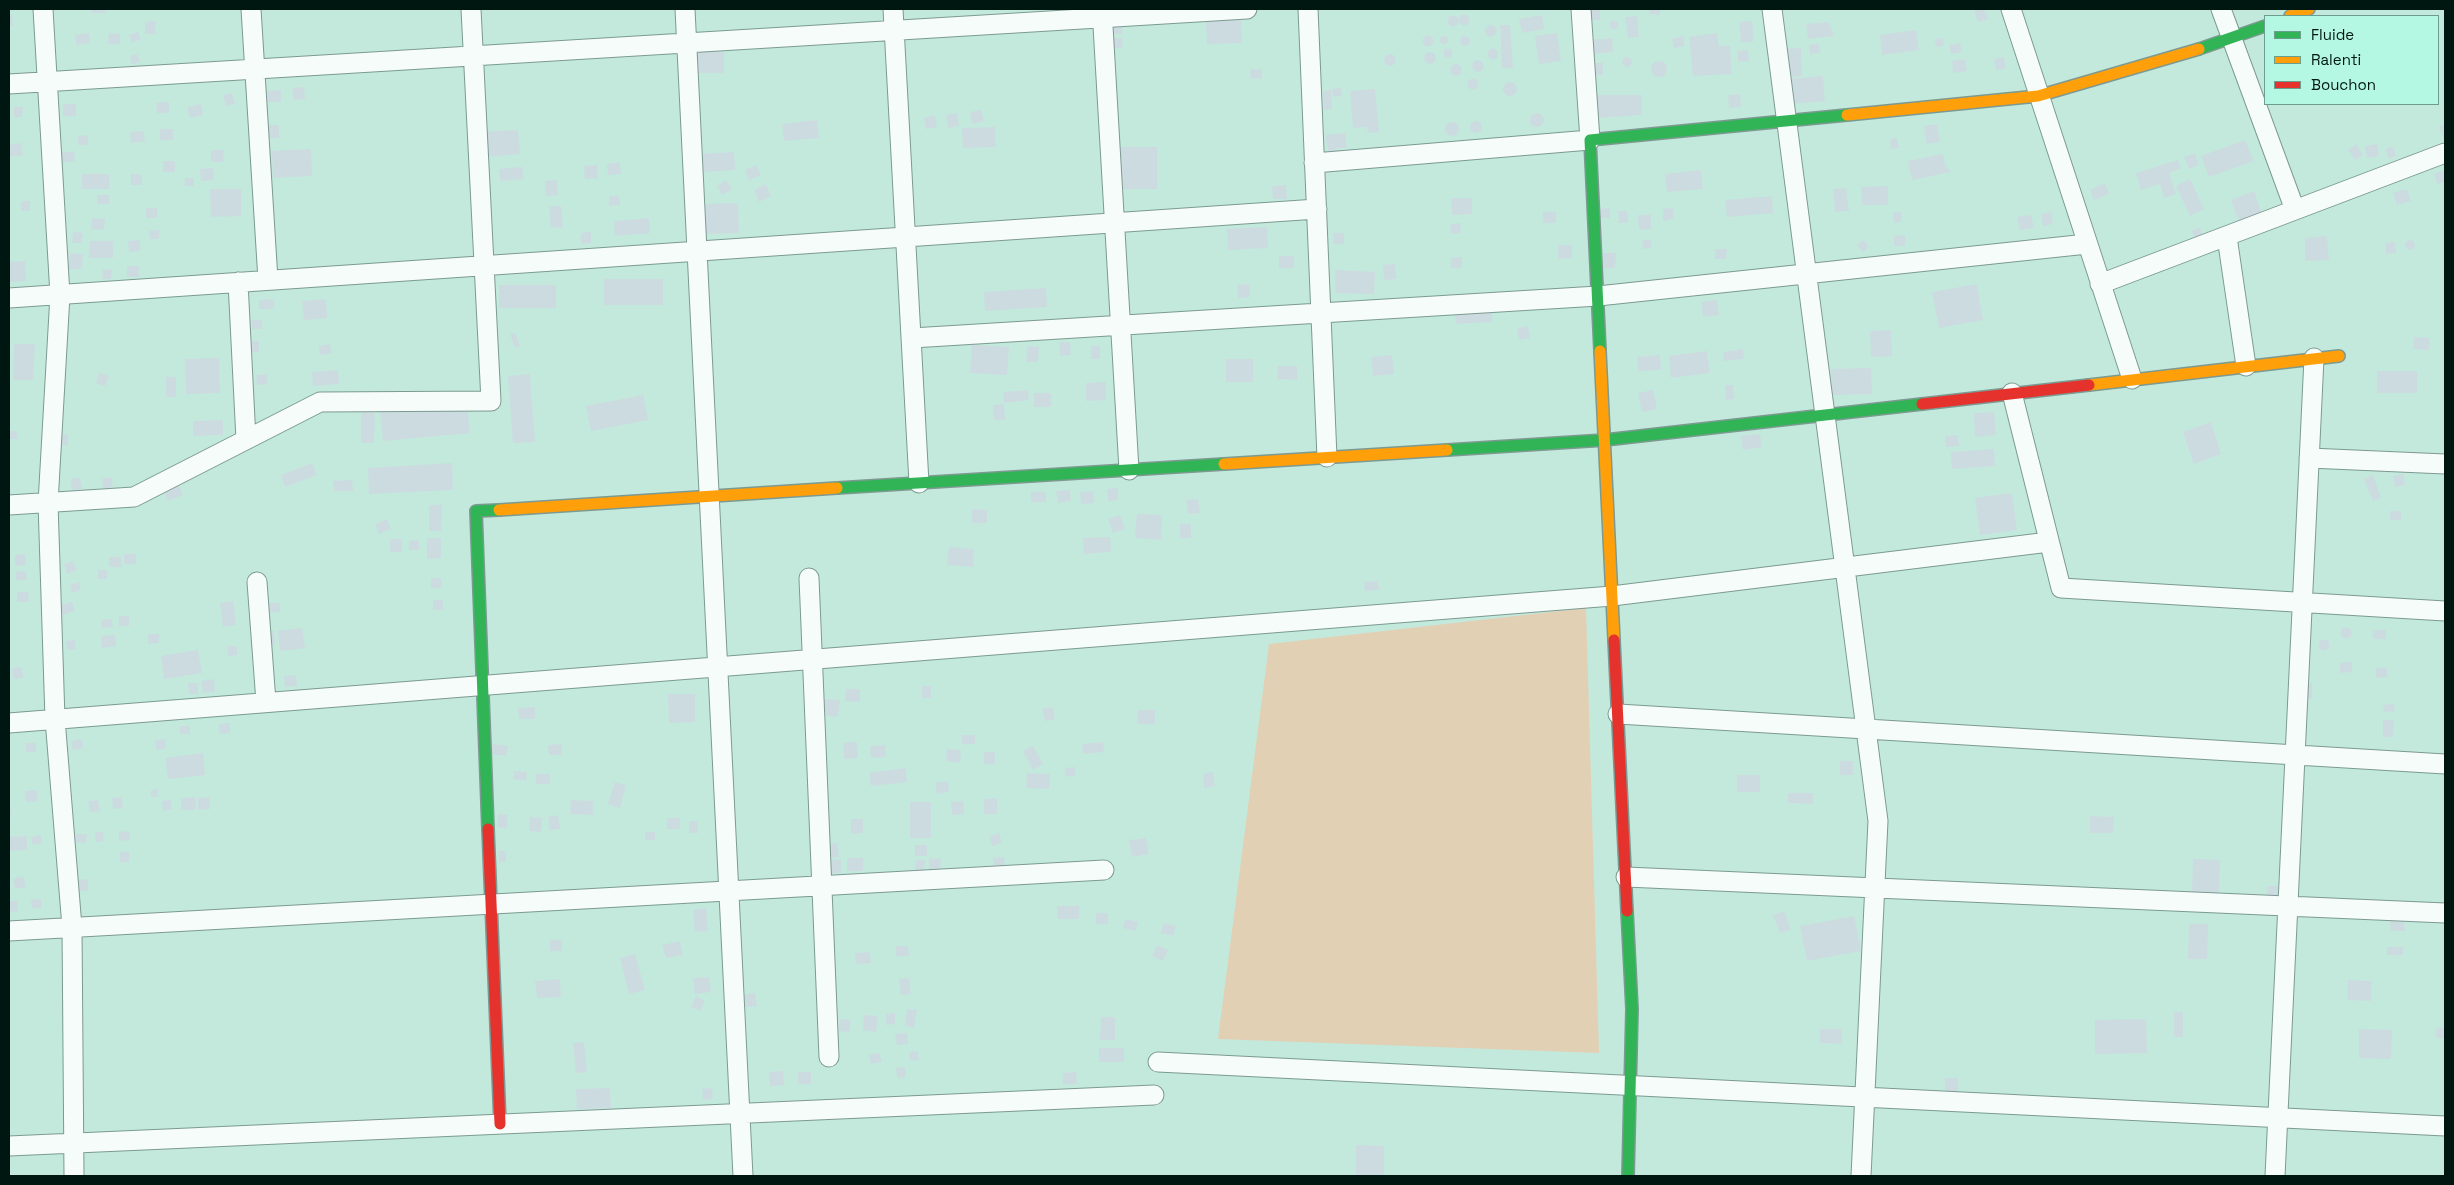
<!DOCTYPE html>
<html>
<head>
<meta charset="utf-8">
<style>
  body { margin:0 }
  #map { position:relative; width:2454px; height:1185px; overflow:hidden; background:#c3e9dd; font-family:"Space Grotesk",sans-serif }
  canvas { display:block }
  .frame { position:absolute; inset:0; border:10px solid #001711; pointer-events:none }
  .legend { position:absolute; left:2264px; top:15px; width:175px; height:90px; box-sizing:border-box; background:#b4f8e3; border:1px solid #6c9e8f; margin:0; padding:6px 9px; list-style:none; font-size:15px; color:#001711 }
  .legend li { display:flex; align-items:center; gap:10px; height:25px }
  .legend b { width:25px; border:1px solid #6c9e8f }
</style>
</head>
<body>
<div id="map">
<canvas width="2454" height="1185"></canvas>
<div class="frame"></div>
<ul class="legend">
<li><b style="height:6px;background:#30b455"></b>Fluide</li>
<li><b style="height:6px;background:#ff9f0a"></b>Ralenti</li>
<li><b style="height:6px;background:#e5322d"></b>Bouchon</li>
</ul>
</div>
<script>
const g = document.querySelector('canvas').getContext('2d');
g.lineJoin = 'round';
function fill(path, color) { g.fillStyle = color; g.fill(path, 'evenodd'); }
function trace(path, color, width, dash) { g.strokeStyle = color; g.lineWidth = width; g.lineCap = dash ? 'butt' : 'round'; g.setLineDash(dash || []); g.stroke(path); }
fill(new Path2D(`
  M1586 608 1599 1053 1218 1039 1269 644Z`), '#e2d0b4');
fill(new Path2D(`
  M92 9H105V13H92Z
  M1587 9H1600V20H1587Z
  M1650 9H1660V15L1649 14Z
  M1982 9H1985L1988 19 1978 22 1974 11Z
  M12 14 13 25 9 26V15Z
  M1458.5 20a5.5 5.5 0 1 1 11 0a5.5 5.5 0 1 1-11 0Z
  M1542 15 1544 29 1522 33 1519 19Z
  M1447.5 21a5.5 5.5 0 1 1 11 0a5.5 5.5 0 1 1-11 0Z
  M1637 16 1639 37 1628 38 1625 17Z
  M1241 19 1242 43 1207 44 1206 20Z
  M1111 20H1123L1122 34 1111 33Z
  M1609.5 25a4.5 4.5 0 1 1 9 0a4.5 4.5 0 1 1-9 0Z
  M155 21 156 34H145V22Z
  M1752 21 1754 41 1741 43 1739 22Z
  M1828 22 1834 36 1808 39 1806 24Z
  M1500 25H1510L1513 68H1502Z
  M1485 31a6 6 0 1 1 12 0a6 6 0 1 1-12 0Z
  M1916 30 1919 50 1882 55 1880 35Z
  M138 32 141 39 132 43 129 35Z
  M89 33 90 43 76 45 75 35Z
  M109 33 120 34V44H108Z
  M1557 33 1561 61 1539 64 1535 36Z
  M1717 33 1719 46H1730L1732 74 1693 76 1689 37Z
  M1422.5 41a5.5 5.5 0 1 1 11 0a5.5 5.5 0 1 1-11 0Z
  M1440 40a4 4 0 1 1 8 0a4 4 0 1 1-8 0Z
  M1683 36 1685 46 1674 48 1672 39Z
  M1460 41a5 5 0 1 1 10 0a5 5 0 1 1-10 0Z
  M1111 38H1123L1122 48H1110Z
  M1612 38 1613 52 1591 54 1590 40Z
  M1943 38 1944 46 1936 47 1935 39Z
  M1960 43 1962 52 1951 54 1949 45Z
  M1819 44 1820 53 1810 54 1809 45Z
  M1801 48 1802 76 1788 77 1786 49Z
  M1443.5 53a4.5 4.5 0 1 1 9 0a4.5 4.5 0 1 1-9 0Z
  M1487.5 54a5.5 5.5 0 1 1 11 0a5.5 5.5 0 1 1-11 0Z
  M1748 50 1749 61 1738 62 1737 51Z
  M1424 58a6 6 0 1 1 12 0a6 6 0 1 1-12 0Z
  M690 52H724V73H690Z
  M1384 60a6 6 0 1 1 12 0a6 6 0 1 1-12 0Z
  M137 54 140 62 132 64 130 56Z
  M2004 57 2006 69 1996 70 1994 59Z
  M1622 62a5 5 0 1 1 10 0a5 5 0 1 1-10 0Z
  M1965 59 1967 71 1953 73 1952 61Z
  M1472 66a6 6 0 1 1 12 0a6 6 0 1 1-12 0Z
  M1651 69a8 8 0 1 1 16 0a8 8 0 1 1-16 0Z
  M1591 63H1603V75H1591Z
  M1450 70a6 6 0 1 1 12 0a6 6 0 1 1-12 0Z
  M1251 69 1262 70V79L1250 78Z
  M1823 76 1825 101 1790 104 1787 79Z
  M1467.5 84a5.5 5.5 0 1 1 11 0a5.5 5.5 0 1 1-11 0Z
  M1503 89a7 7 0 1 1 14 0a7 7 0 1 1-14 0Z
  M304 87 305 99 294 100 292 88Z
  M1341 88 1342 96 1333 97 1332 89Z
  M1375 89 1379 132 1368 133 1367 127 1353 128 1350 91Z
  M281 90V102H268L267 91Z
  M1331 90 1332 109 1324 110 1323 91Z
  M232 93 235 104 226 106 223 95Z
  M1740 94 1741 107 1729 108 1728 95Z
  M1596 95H1642V115L1595 118Z
  M169 102V113H157L156 103Z
  M63 104H76V116H63Z
  M201 104 203 115 190 118 187 107Z
  M14 107H23L22 117H14Z
  M981 110 984 121 972 124 970 112Z
  M957 113 959 126 948 128 946 115Z
  M1530 120a7 7 0 1 1 14 0a7 7 0 1 1-14 0Z
  M935 115 937 127 926 129 924 118Z
  M817 120 819 138 784 141 782 124Z
  M1470 127a6 6 0 1 1 12 0a6 6 0 1 1-12 0Z
  M1445 129a7 7 0 1 1 14 0a7 7 0 1 1-14 0Z
  M1937 124 1940 142 1927 144 1924 126Z
  M2445 124V140L2439 127Z
  M268 125H279V138H268Z
  M995 127 996 147 963 148 962 128Z
  M160 129H173V140H160Z
  M518 130 520 154 484 157 483 132Z
  M144 131 145 141 131 143 130 132Z
  M1345 133 1347 148H1336L1337 152 1329 153 1325 135Z
  M88 135V145H78V136Z
  M1897 138 1899 148 1891 149 1890 139Z
  M2245 140 2254 161 2209 177 2201 156Z
  M21 143 23 155 9 157V145Z
  M2356 144 2363 155 2355 160 2348 150Z
  M2377 144 2379 156 2367 158 2365 146Z
  M2393 146 2396 156 2389 159 2385 149Z
  M1119 147H1157V189H1119Z
  M311 149 312 176 273 178 272 151Z
  M211 150H224L223 162H211Z
  M62 152H74L75 161 62 162Z
  M734 152 735 170 702 172 700 154Z
  M2195 153 2199 165 2189 169 2184 157Z
  M1943 154 1945 165 1951 172 1912 180 1908 161Z
  M2178 160 2181 168 2169 173 2176 194 2164 198 2160 184 2141 190 2136 173Z
  M163 161H175V172H163Z
  M620 162 621 174 608 175 607 164Z
  M597 165 598 178 585 179 584 166Z
  M756 165 761 175 749 180 745 170Z
  M522 167 524 179 500 181 499 169Z
  M213 168 214 180 201 181 200 169Z
  M1701 170 1703 189 1667 192 1665 174Z
  M2445 170V182L2437 184 2434 174Z
  M82 174H109V189H82Z
  M131 174 142 175V185H131Z
  M185 178H194V186H185Z
  M2190 179 2204 209 2190 216 2176 186Z
  M557 180 558 195 546 196 545 181Z
  M726 180 732 189 722 195 717 186Z
  M2105 183 2109 194 2094 200 2090 190Z
  M766 184 771 196 759 202 754 190Z
  M1286 185 1287 199H1273L1272 186Z
  M1888 186V205H1862L1861 187Z
  M1846 188 1849 211 1835 212 1833 189Z
  M210 189H241V216L211 217Z
  M2407 189 2411 201 2397 205 2393 193Z
  M2254 191 2263 217 2240 225 2231 200Z
  M97 195H109V204H97Z
  M609 196H619L620 205 609 206Z
  M1772 196 1773 213 1727 217 1725 200Z
  M1451 198H1472V214L1452 215Z
  M21 201H30V211H21Z
  M738 203 739 233 700 234 699 204Z
  M561 206 563 227 551 228 549 207Z
  M146 208H157V218H146Z
  M1610 208V218H1600V209Z
  M1673 208 1674 219 1663 221V209Z
  M1618 211H1627L1628 223H1619Z
  M1543 212H1556V223H1543Z
  M1893 212H1901V222L1894 223Z
  M2051 212 2053 224 2043 226 2041 214Z
  M1638 215H1651V229L1639 230Z
  M2031 215 2034 228 2020 230 2017 217Z
  M92 218 105 219 104 230 91 229Z
  M649 218 650 233 615 236 614 221Z
  M1460 223 1461 233 1451 234 1450 224Z
  M1267 227 1268 248 1228 250 1227 229Z
  M2199 227 2205 239 2197 242 2192 231Z
  M159 230V239H150L149 231Z
  M73 232 83 233 82 243H72Z
  M591 232V243L581 244V233Z
  M1333 233H1344V244H1333Z
  M1905 235V246H1894V236Z
  M2327 236 2329 260 2305 261V238Z
  M1651 239 1652 248 1643 249 1642 241Z
  M140 240V251L129 252 128 241Z
  M1863 240 1869 246 1863 252 1857 245Z
  M2405 245a5 5 0 1 1 10 0a5 5 0 1 1-10 0Z
  M90 241H113V258H89Z
  M2395 242 2396 253 2386 254 2385 243Z
  M1558 245H1572V258L1558 259Z
  M1715 249H1727L1726 259H1715Z
  M70 253 83 254 82 269H68Z
  M1603 253H1616L1615 268H1603Z
  M1279 256H1294V268H1279Z
  M1462 257V268H1451V258Z
  M25 261 26 281 9 282V262Z
  M1395 264 1396 279 1384 280 1383 265Z
  M127 266H139V277H127Z
  M103 269 112 270 111 279H102Z
  M1335 270 1375 272 1374 294 1335 293Z
  M604 279H663V305H604Z
  M1249 284 1250 297 1238 298 1237 285Z
  M1977 284 1983 320 1939 328 1932 292Z
  M499 285H556V308H499Z
  M1046 288 1047 307 985 311 984 292Z
  M274 299V309H259V300Z
  M326 299 327 318 304 320 302 301Z
  M1717 300 1719 315 1703 317 1701 302Z
  M1492 312V322L1456 324 1455 314Z
  M252 320H262V329H252Z
  M1528 326 1530 338 1519 340 1517 328Z
  M1891 330 1892 356 1871 357 1870 331Z
  M515 333 520 346 515 348 510 334Z
  M2414 337 2430 338 2429 350 2413 349Z
  M248 341H259V352H248Z
  M1059 342H1070L1071 355 1060 356Z
  M14 344H35L33 380H13Z
  M330 344 332 353 320 355 319 346Z
  M972 345 1009 347 1007 375 970 373Z
  M1027 346 1039 347 1038 362H1026Z
  M1091 346H1100V359H1091Z
  M1743 349 1744 359 1724 361 1723 352Z
  M1707 351 1710 373 1671 378 1669 356Z
  M1392 355 1394 374 1373 376 1371 357Z
  M1660 355 1661 370 1638 371 1637 357Z
  M219 358 220 393 186 394 185 359Z
  M1226 359H1253V382H1226Z
  M1278 366H1297V380L1277 379Z
  M1871 368 1872 394 1832 395 1831 369Z
  M338 370 339 384 313 386 312 372Z
  M2377 371H2417V393H2377Z
  M99 373 109 376 105 386 96 383Z
  M267 374 268 384 257 385 256 375Z
  M530 374 535 442 513 443 508 376Z
  M166 377H176V397H166Z
  M1106 382V400L1086 401V383Z
  M1725 385H1733L1734 399 1726 400Z
  M1028 390 1029 400 1004 403 1003 392Z
  M1653 390 1657 409 1642 412 1638 393Z
  M1034 393H1051V407H1034Z
  M643 395 648 420 591 431 586 406Z
  M467 403 470 433 383 441 380 411Z
  M1004 404 1005 420H994L993 405Z
  M361 412 375 413 374 443H361Z
  M1994 412 1996 435 1975 437 1974 413Z
  M223 420V435L193 436V421Z
  M2211 422 2221 454 2194 464 2183 432Z
  M10 431H17V439H10Z
  M68 434V445H59L58 435Z
  M1760 434 1762 447 1743 450 1741 436Z
  M1958 435 1959 446 1946 447 1945 436Z
  M1994 449 1995 466 1952 469 1951 452Z
  M312 463 317 475 285 487 281 475Z
  M452 463 453 490 369 494 368 468Z
  M2403 474 2405 485 2395 487 2393 476Z
  M2373 475 2381 498 2373 501 2364 479Z
  M111 477 113 487 103 488 102 479Z
  M80 478 82 489 72 490 71 479Z
  M352 480 353 491H334L333 481Z
  M177 481 183 495 168 501 163 487Z
  M1118 488V500L1108 501 1107 489Z
  M1070 490 1071 501 1058 503 1056 491Z
  M1093 491 1094 503 1081 504 1080 492Z
  M1031 492H1046V502H1031Z
  M2012 493 2017 530 1980 535 1975 498Z
  M1198 499 1200 513 1188 514 1186 500Z
  M429 505H442L441 531H429Z
  M972 509 987 510V523H972Z
  M2390 511H2401V520H2390Z
  M1137 514 1162 515 1161 540 1135 538Z
  M1120 515 1125 529 1113 533 1108 519Z
  M387 519 391 529 379 534 375 524Z
  M1180 524H1191V538H1180Z
  M1110 537 1111 552 1084 554 1083 538Z
  M427 538H441V558L427 559Z
  M390 539H402V552H390Z
  M419 540V550H409V541Z
  M949 547 974 549 973 567 947 565Z
  M25 554 26 565 15 566V555Z
  M124 554H136V564H124Z
  M109 557H121L122 567H109Z
  M73 561 77 570 67 574 64 564Z
  M98 570H107V579H98Z
  M26 571 27 580H16V572Z
  M431 578H441L442 588H431Z
  M1378 581 1379 590 1365 591 1364 582Z
  M79 582 81 590 72 593 70 585Z
  M17 592H28L29 602H17Z
  M433 600H443V610H433Z
  M233 601 236 625 223 627 220 603Z
  M72 602 75 611 62 615 60 605Z
  M267 603H280V612H267Z
  M119 616H129V626H119Z
  M111 619 113 627 102 628 101 620Z
  M2340.5 633a5.5 5.5 0 1 1 11 0a5.5 5.5 0 1 1-11 0Z
  M302 628 305 648 280 651 278 631Z
  M2373 630H2386V639H2373Z
  M274 631 275 645 268 646 267 632Z
  M148 634H159V643L148 644Z
  M115 635 116 646 102 648 101 636Z
  M2318.5 645a5.5 5.5 0 1 1 11 0a5.5 5.5 0 1 1-11 0Z
  M75 640 76 649 67 650 66 641Z
  M228 646H237V655L228 656Z
  M198 650 202 673 164 679 161 656Z
  M2352 662V672L2340 673V663Z
  M22 667 23 678 13 679 12 668Z
  M2376 668H2387V677L2376 678Z
  M296 675 297 686 285 687 284 676Z
  M214 679 215 692 203 693 201 681Z
  M188 683H198V694H189Z
  M2302 683H2312V699H2302Z
  M922 686H931V698H922Z
  M846 689H860V702L845 701Z
  M668 694H695V722L669 723Z
  M824 699 840 700 838 717 822 715Z
  M2394 704 2395 711 2384 712 2383 705Z
  M535 707V719H519L518 708Z
  M1053 707 1055 719 1045 721 1042 709Z
  M1138 710H1155V724H1137Z
  M2383 720H2394L2393 737H2383Z
  M230 723V733L219 734V724Z
  M180 726H190V734H180Z
  M962 735H975V744H962Z
  M82 739 83 748 73 750 71 741Z
  M165 739 166 749 156 750 155 740Z
  M857 742 858 758 844 759 843 743Z
  M1103 742 1104 752 1083 754 1082 744Z
  M26 743H36V752H26Z
  M493 744 508 746 506 756 491 754Z
  M562 744V755H549L548 745Z
  M885 745 886 757 871 758 870 746Z
  M1033 746 1043 764 1033 770 1023 751Z
  M947 749 961 750 960 763 946 761Z
  M984 752H995V764H984Z
  M203 753 205 775 168 779 165 758Z
  M1840 761H1853V775H1840Z
  M1075 767 1076 775 1066 777 1065 768Z
  M905 768 907 782 871 786 869 773Z
  M514 771 527 772 526 781 513 779Z
  M1213 772 1215 786 1204 788 1203 774Z
  M1027 773 1050 774 1049 789 1026 788Z
  M536 774H550V784H536Z
  M1737 775H1760V792H1737Z
  M948 781 949 792 937 794 935 783Z
  M615 782 626 785 620 808 608 804Z
  M158 789V797H151V790Z
  M37 790 38 801 26 802 25 791Z
  M1788 793H1813V804L1788 803Z
  M122 797 123 808 113 809 112 798Z
  M195 797 196 810H181V798Z
  M209 797 210 809 198 810V798Z
  M997 798V814H984V799Z
  M98 800 100 811 90 812 88 801Z
  M171 800 172 809 163 811 162 801Z
  M571 800 593 801V815L570 814Z
  M963 801 964 814 952 815 951 802Z
  M910 802H931V838H910Z
  M9 803H10L11 817H9Z
  M498 814 508 815 507 828 497 827Z
  M558 815 560 829 550 830 548 817Z
  M2090 816 2114 817 2113 833H2090Z
  M530 817 542 818 541 832 529 831Z
  M667 818H680V829H667Z
  M851 819H863V833L851 834Z
  M689 821H698V833H689Z
  M129 831 130 840 119 841V832Z
  M95 832H103L104 841 96 842Z
  M645 832H655V840H645Z
  M999 833 1002 843 992 846 990 836Z
  M76 834H87L86 843 76 842Z
  M41 835 42 843 33 845 31 837Z
  M27 836V850L9 851V837Z
  M1146 838 1149 854 1132 857 1129 840Z
  M837 843 839 857 827 858 825 844Z
  M915 845H927V856H915Z
  M499 851H506V862H499Z
  M120 852H129V862H120Z
  M1004 857 1005 867 994 868 993 858Z
  M847 858H863V871H847Z
  M929 858 941 859 940 872 929 871Z
  M2193 859 2220 860 2219 895 2192 894Z
  M827 860H841V873H827Z
  M916 860H925L924 871H915Z
  M23 876 26 887 15 889 13 879Z
  M88 879V891H78V880Z
  M2267 886H2278V900H2267Z
  M41 899V908H32L31 900Z
  M9 901H17L18 911 9 912Z
  M1057 906H1079V919H1058Z
  M706 908 708 931 695 932 693 910Z
  M1784 911 1791 930 1780 933 1773 915Z
  M1096 913H1108V924H1096Z
  M1854 916 1861 951 1807 961 1800 926Z
  M1125 919 1138 922 1136 931 1123 928Z
  M2390 921H2404L2405 931H2391Z
  M1164 923 1176 926 1173 936 1161 933Z
  M2189 924H2208L2207 959H2188Z
  M550 940H562V951H550Z
  M680 941 683 955 666 958 662 945Z
  M1157 945 1168 950 1163 961 1152 956Z
  M896 946H908L909 956H896Z
  M2387 947H2403V955H2387Z
  M870 952 871 963 856 964 855 953Z
  M635 954 645 990 629 994 620 958Z
  M709 977 711 992 695 994 693 978Z
  M909 978 911 994 901 995 899 979Z
  M560 979 561 997 537 998 535 981Z
  M2348 980 2372 981 2371 1001 2347 1000Z
  M755 993 757 1006 746 1007 744 995Z
  M696 996 705 1001 700 1011 691 1007Z
  M907 1009 917 1010 914 1028 905 1026Z
  M2174 1012H2183V1037H2174Z
  M895 1013V1024L886 1025V1014Z
  M864 1015 878 1016 876 1032 863 1030Z
  M1101 1017H1115V1040H1100Z
  M840 1019 851 1020 849 1032 839 1031Z
  M2146 1019 2147 1053 2095 1054V1020Z
  M2435.5 1033a5.5 5.5 0 1 1 11 0a5.5 5.5 0 1 1-11 0Z
  M1820 1029H1842V1044L1820 1043Z
  M2359 1029 2392 1030 2391 1059 2359 1058Z
  M907 1033 908 1044 897 1045 895 1034Z
  M584 1042 587 1072 576 1073 573 1043Z
  M1099 1048H1124V1062H1099Z
  M918 1051 919 1060 910 1061 909 1052Z
  M879 1053 882 1062 871 1064 869 1055Z
  M905 1067 906 1077 897 1078 896 1068Z
  M783 1071 784 1085 770 1086 769 1072Z
  M798 1072H811V1084H798Z
  M1076 1072 1077 1084H1063V1073Z
  M1945 1078H1958V1107H1945Z
  M610 1088 611 1108 577 1109 576 1089Z
  M712 1088 713 1099 703 1100 702 1089Z
  M1356 1145 1384 1146V1176H1356Z`), '#ccdbe0');
const street = new Path2D(`
  M43 9 60 295 48 503 55 719 72 927 74 1176
  M251 9 268 280
  M685 9 743 1176
  M893 9 919 483
  M1102 9 1129 470
  M1308 9 1327 457
  M1772 9 1878 821 1861 1176
  M2011 9 2132 379
  M2221 9 2295 210
  M9 84 1247 9
  M1314 163 1590 140 1581 9
  M2227 237 2246 366
  M238 282 246 440
  M2100 284 2445 153
  M9 298 1317 209
  M912 338 1598 296 2087 244
  M2012 393 2061 588 2445 611
  M2309 458 2445 464
  M9 505 134 497 320 402 491 401 471 9
  M809 578 829 1057
  M257 582 266 702
  M1618 714 2445 764
  M9 723 1612 596 2049 542
  M1626 877 2445 913
  M9 931 1104 870
  M1158 1062 2445 1126
  M9 1146 1154 1095
  M2275 1176 2314 358`);
const fast = new Path2D(`
  M2199 49 2265 26
  M1600 351 1590 140 1847 115
  M1447 450 1605 440 1922 404
  M837 488 1224 464
  M488 829 476 511 499 510
  M1627 911 1632 1009 1628 1176`);
const slow = new Path2D(`
  M2290 16 2309 9
  M1847 115 2038 96 2199 49
  M1600 351 1614 640
  M2089 385 2339 356
  M1224 464 1447 450
  M499 510 837 488`);
const jam = new Path2D(`
  M1922 404 2089 385
  M1614 640 1627 911
  M488 829 500 1124`);
trace(street, '#7c9a91', 21);
trace(fast, '#7c9a91', 14);
trace(slow, '#7c9a91', 14);
trace(jam, '#7c9a91', 14);
trace(street, '#f6fcfa', 19);
trace(fast, '#30b455', 11);
trace(slow, '#ff9f0a', 11);
trace(jam, '#e5322d', 11);
</script>
</body>
</html>
